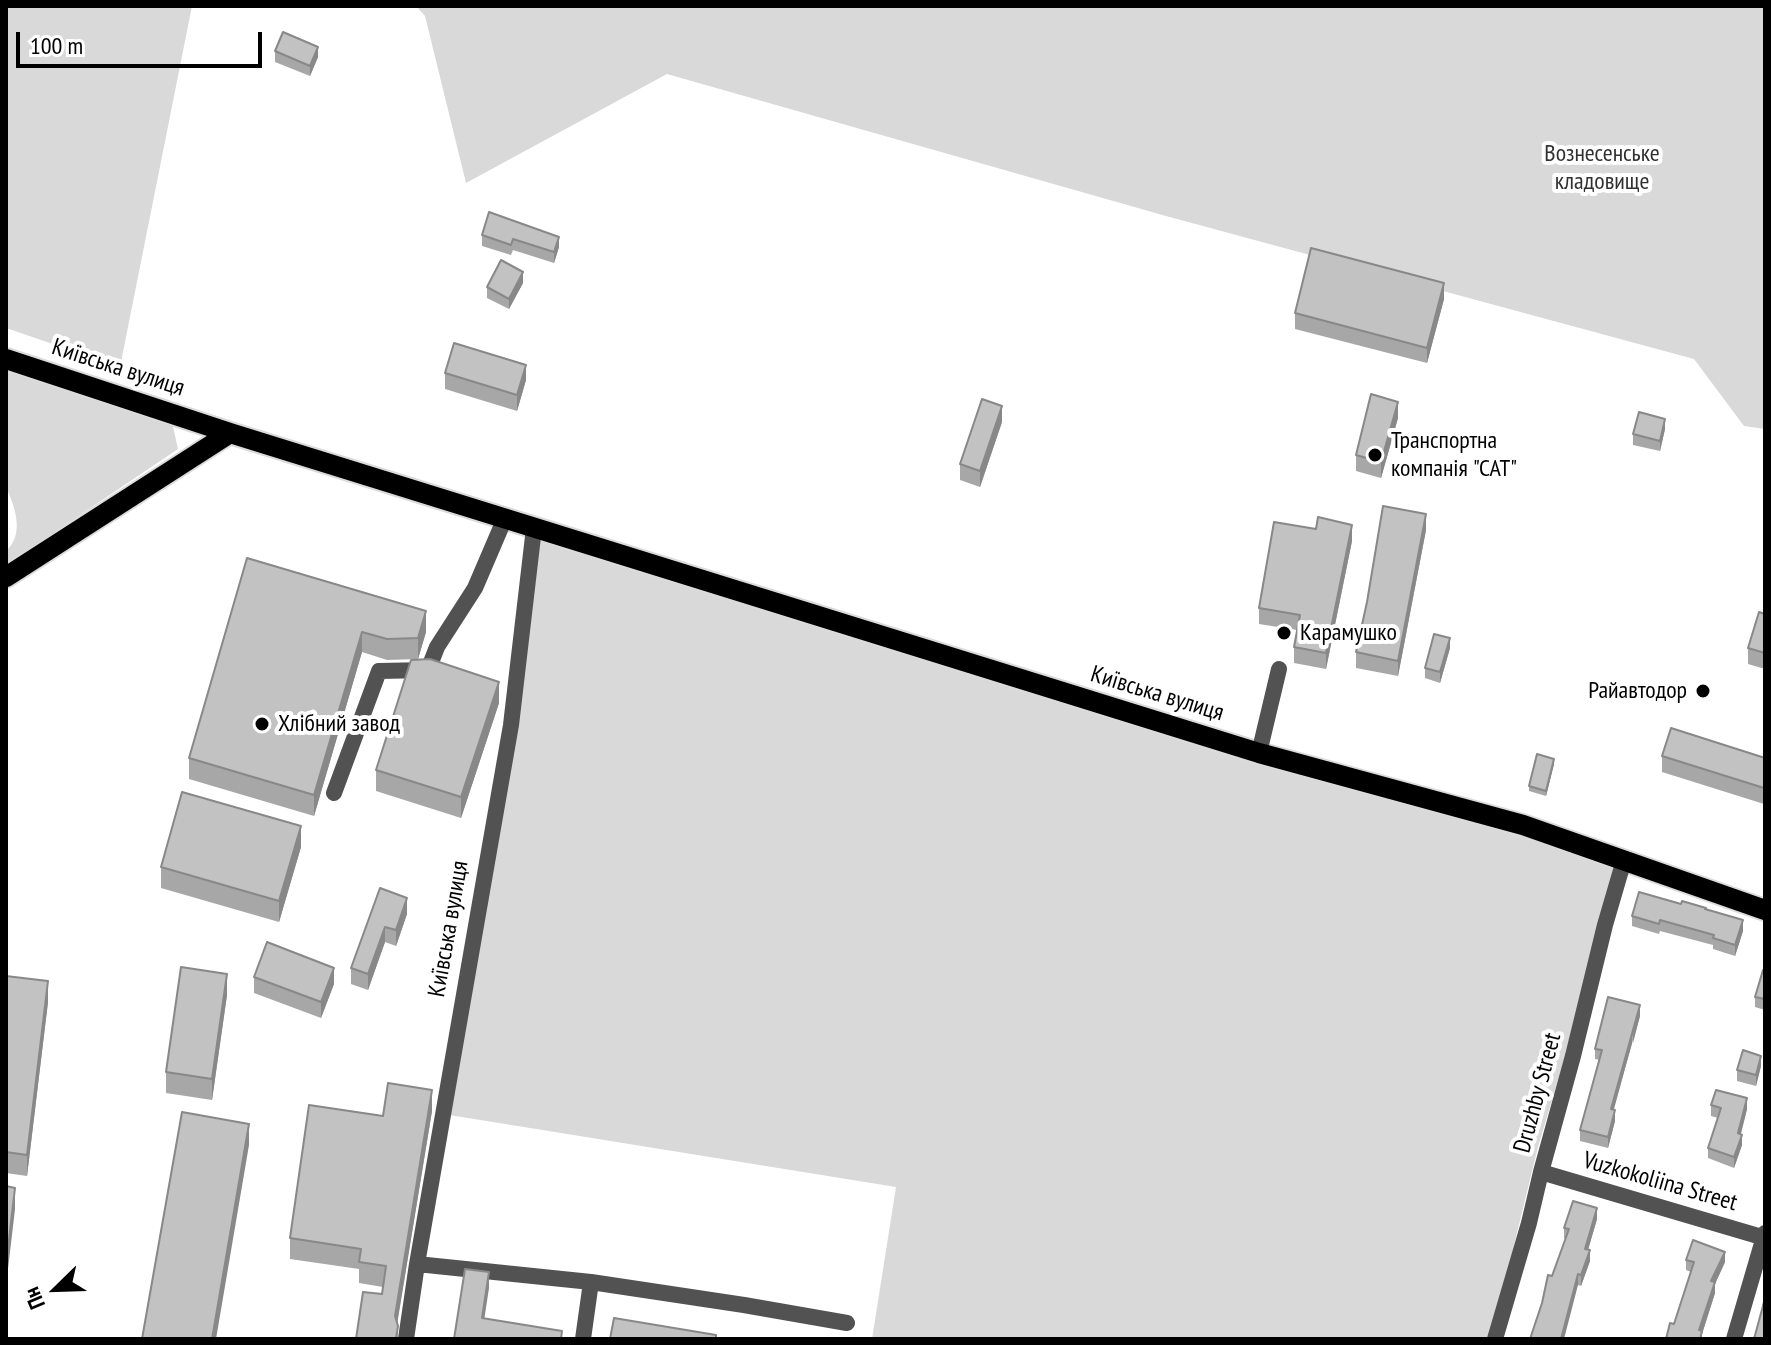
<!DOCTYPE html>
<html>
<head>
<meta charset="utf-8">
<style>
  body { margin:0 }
  #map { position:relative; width:1771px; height:1345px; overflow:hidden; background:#fff; font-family:"PT Sans Narrow",sans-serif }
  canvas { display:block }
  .frame { position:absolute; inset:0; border:8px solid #000; pointer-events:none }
  .north { position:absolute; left:16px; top:1249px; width:80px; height:80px; -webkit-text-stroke:6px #fff; paint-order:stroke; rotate:247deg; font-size:22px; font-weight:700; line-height:32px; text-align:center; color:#000 }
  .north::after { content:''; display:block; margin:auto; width:28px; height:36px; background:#000; clip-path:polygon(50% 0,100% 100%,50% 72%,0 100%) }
  .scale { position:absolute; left:16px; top:32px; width:246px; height:36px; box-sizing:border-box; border:4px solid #000; border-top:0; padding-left:10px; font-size:24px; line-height:28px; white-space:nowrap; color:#000; -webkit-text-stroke:6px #fff; paint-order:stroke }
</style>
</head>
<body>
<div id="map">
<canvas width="1771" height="1345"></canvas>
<div class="frame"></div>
<div class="north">Пн</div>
<div class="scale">100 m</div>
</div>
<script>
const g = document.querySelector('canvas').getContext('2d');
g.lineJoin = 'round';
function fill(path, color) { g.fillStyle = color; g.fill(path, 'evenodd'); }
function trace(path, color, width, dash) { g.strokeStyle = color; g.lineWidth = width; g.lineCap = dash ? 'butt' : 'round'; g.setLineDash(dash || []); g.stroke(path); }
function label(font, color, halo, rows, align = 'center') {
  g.font = font + ' "PT Sans Narrow",sans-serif'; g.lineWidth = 8; g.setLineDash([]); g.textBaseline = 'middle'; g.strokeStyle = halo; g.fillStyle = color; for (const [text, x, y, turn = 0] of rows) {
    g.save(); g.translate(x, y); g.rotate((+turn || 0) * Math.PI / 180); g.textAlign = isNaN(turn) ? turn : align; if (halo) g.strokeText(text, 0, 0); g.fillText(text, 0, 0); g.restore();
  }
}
fill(new Path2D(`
  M6 6H192L120 367 6 328Z
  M416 6H1765V429L1744 426 1694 359 1166 216 667 74 466 183 425 16Z
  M6 370 172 422 178 449 6 565V551C25 534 15 507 6 487Z
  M534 528 1624 860 1538 1147 1491 1339H872L896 1187 443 1114Z`), '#d9d9d9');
const major = new Path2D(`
  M6 359 230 433 1259 753 1523 825 1765 910
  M6 577 230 433`);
trace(major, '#dbdbdb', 24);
trace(new Path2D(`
  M1259 753 1279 669
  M334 793 379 671 428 670 437 647 475 588 505 518
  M1541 1172 1765 1238
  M417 1264 591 1282 744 1305 847 1323
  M406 1339 417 1264 511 725 534 528
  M583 1339 591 1282
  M1495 1339 1529 1223 1541 1172 1573 1056 1605 925 1624 860
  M1734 1339 1765 1233`), '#525252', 16);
trace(major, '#000', 20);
fill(new Path2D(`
  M275 51 318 57 310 76 275 62Z
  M489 212 559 247 554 263 513 250 511 255 482 246V235Z
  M523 283 509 309 487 298V287Z
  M1444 299 1427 363 1295 329V313Z
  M445 373 526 380 517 411 445 389Z
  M1398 418 1381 478 1356 471V455Z
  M1002 422 980 487 960 480V464Z
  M1665 429 1660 451 1633 445V434Z
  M1426 530 1398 676 1356 668V652Z
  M1352 541 1326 669 1294 663V647L1297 630 1259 624V608Z
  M247 558 426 632 418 659 387 660 362 652 314 816 189 779V758Z
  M1765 614V669L1748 664V648Z
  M1450 648 1440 683 1425 678V668Z
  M499 703 461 818 376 791V770Z
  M1662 756 1765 758 1764 804 1662 772Z
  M1554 764 1546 796 1529 791V786Z
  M301 847 279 922 161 888V867Z
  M407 898V914L396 946 385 942 368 990 351 984V968Z
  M1681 904 1706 909 1743 931 1735 956 1713 949V945L1660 931 1659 934 1632 926V916Z
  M1765 970V1010L1755 1007V997Z
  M6 976 48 1002 27 1176 6 1173Z
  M254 977 334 984 321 1018 254 993Z
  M227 995 212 1100 166 1093V1072Z
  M1640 1016 1613 1110 1615 1121 1608 1148 1580 1141V1130L1600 1060 1595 1059V1049Z
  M1761 1066 1756 1086 1737 1081V1070Z
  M1711 1105 1747 1109 1741 1134 1742 1145 1734 1168 1708 1158V1148L1718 1118 1711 1116Z
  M432 1111 397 1323 398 1339 382 1294 383 1287 359 1283V1269L290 1259V1238L383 1116Z
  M1597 1219 1588 1250 1590 1261 1581 1286 1552 1276 1566 1239 1564 1238V1228Z
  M1686 1260 1725 1262 1715 1284V1293L1702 1334V1339L1674 1324 1691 1272 1686 1270Z`), '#a7a7a7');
fill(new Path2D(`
  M318 47V57L310 76V66Z
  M559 237V247L554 263V252Z
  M523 272V283L509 309V299Z
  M1444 283V299L1427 363V348Z
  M526 365V380L517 411V395Z
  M1398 402V418L1381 478V462Z
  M1002 406V422L980 487V471Z
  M1665 419V429L1660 451V441Z
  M1426 514V530L1398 676V661Z
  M1352 525V541L1326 669V653Z
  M426 611V632L418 659V638Z
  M362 632V652L314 816V795Z
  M1450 638V648L1440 683V672Z
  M499 682V703L461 818V797Z
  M1554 759V764L1546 796V791Z
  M301 826V847L279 922V901Z
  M407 898V914L396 946V930Z
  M1743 920V931L1735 956V945Z
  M385 927V942L368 990V974Z
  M334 968V984L321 1018V1002Z
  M227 974V995L212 1100V1079Z
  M48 981V1002L27 1176V1155Z
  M1640 1005V1016L1633 1043V1032Z
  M1632 1032V1043L1611 1120V1109Z
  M1761 1056V1066L1756 1086V1075Z
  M432 1090V1111L395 1337V1316Z
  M1747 1098V1109L1738 1144V1133Z
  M1615 1110V1121L1608 1148V1137Z
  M249 1124V1145L216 1339H212Z
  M1742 1135V1145L1734 1168V1157Z
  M15 1188V1209L6 1286V1265Z
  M1597 1208V1219L1585 1260V1249Z
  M1590 1250V1261L1581 1286V1275Z
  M1725 1252V1262L1715 1284V1293L1702 1334V1339H1699V1330L1711 1281Z
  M489 1272V1288L482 1334V1318Z
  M1578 1274V1285L1564 1339H1561Z`), '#888');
const building = new Path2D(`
  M283 32 318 47 310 66 275 51Z
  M489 212 559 237 554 252 513 239 511 245 482 235Z
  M1311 248 1444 283 1427 348 1295 313Z
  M501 260 523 272 509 299 487 287Z
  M454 343 526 365 517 395 445 373Z
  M1371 394 1398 402 1381 462 1356 455Z
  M982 399 1002 406 980 471 960 464Z
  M1639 412 1665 419 1660 441 1633 434Z
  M1383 506 1426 514 1398 661 1356 652 1367 602Z
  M1318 517 1352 525 1326 653 1294 647 1300 615 1259 608 1274 522 1316 529Z
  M247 558 426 611 418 638 387 639 362 632 314 795 189 758Z
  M1759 612 1765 614V653L1748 648Z
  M1434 634 1450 638 1440 672 1425 668Z
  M430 659 499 682 461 797 376 770 411 660Z
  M1671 728 1765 758V784L1764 788 1662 756Z
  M1537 754 1554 759 1546 791 1529 786Z
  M182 792 301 826 279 901 161 867Z
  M380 888 407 898 396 930 385 927 368 974 351 968Z
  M1639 892 1681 904 1682 901 1706 908 1705 909 1743 920 1735 945 1713 938 1714 935 1660 920 1659 924 1632 916Z
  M267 942 334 968 321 1002 254 977Z
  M181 967 227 974 212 1079 166 1072Z
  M1763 970H1765V999L1755 997Z
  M6 976 48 981 27 1155 6 1152Z
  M1608 997 1640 1005 1611 1109 1615 1110 1608 1137 1580 1130 1602 1050 1595 1049Z
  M1743 1050 1761 1056 1756 1075 1737 1070Z
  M388 1083 432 1090 395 1316 398 1326 396 1339H356L363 1292 382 1294 386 1266 359 1262 361 1249 290 1238 309 1105 383 1116Z
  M1716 1090 1747 1098 1738 1133 1742 1135 1734 1157 1708 1148 1721 1108 1711 1105Z
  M182 1112 249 1124 212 1339H142Z
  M6 1186 15 1188 6 1265Z
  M1573 1201 1597 1208 1585 1249 1590 1250 1581 1275 1578 1274 1561 1339H1530L1542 1303 1548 1275 1552 1276 1569 1229 1564 1228Z
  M1693 1240 1725 1252 1711 1281 1715 1282 1699 1330 1702 1331 1700 1339H1666L1670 1323 1674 1324 1694 1262 1686 1260Z
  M465 1269 489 1272 482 1318 562 1331 561 1339H454Z
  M1764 1302 1765 1339H1754Z
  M614 1318 716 1335V1339H610Z`);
fill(building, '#c2c2c2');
trace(building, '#888', 2);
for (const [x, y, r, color] of [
  [1375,455,8,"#000"],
  [1284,633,8,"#000"],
  [1703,691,8,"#000"],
  [262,724,8,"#000"]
]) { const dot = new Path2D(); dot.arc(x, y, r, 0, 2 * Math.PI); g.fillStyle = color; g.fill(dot); trace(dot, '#fff', 3); }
label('24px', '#303030', '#fff', [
  ["Вознесенське",1602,154],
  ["кладовище",1602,182]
]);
label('24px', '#000', '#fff', [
  ["Київська вулиця",118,368,18],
  ["Київська вулиця",1157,694,17],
  ["Київська вулиця",449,929,-80],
  ["Druzhby Street",1538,1093,-75],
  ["Vuzkokoliina Street",1660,1182,16]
]);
label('24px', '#000', '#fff', [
  ["Транспортна",1391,441],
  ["компанія \"САТ\"",1391,469],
  ["Карамушко",1300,633],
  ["Райавтодор",1687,691,"right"],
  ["Хлібний завод",278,724]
], 'left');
</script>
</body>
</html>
